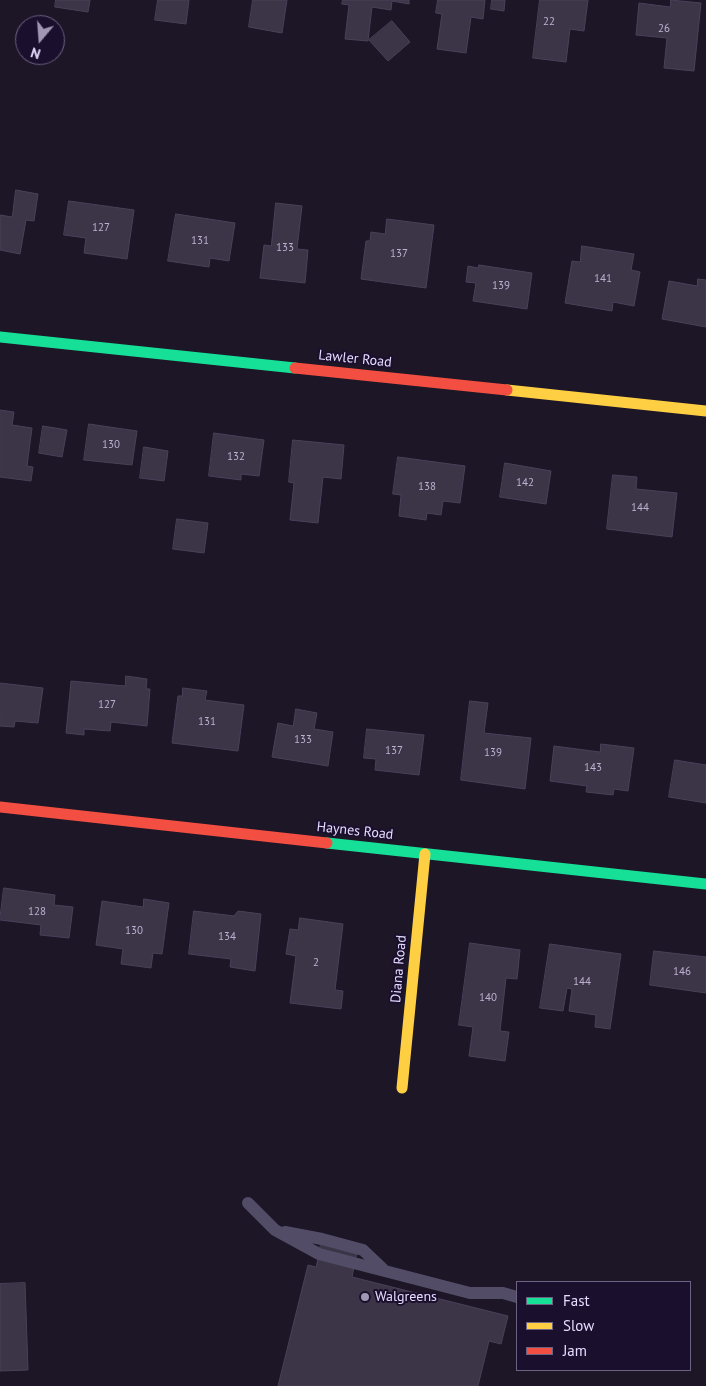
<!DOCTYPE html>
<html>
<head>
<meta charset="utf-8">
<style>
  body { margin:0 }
  #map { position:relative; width:706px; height:1386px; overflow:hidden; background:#1c1627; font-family:"PT Sans",sans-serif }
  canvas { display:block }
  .legend { position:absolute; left:516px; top:1281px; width:175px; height:90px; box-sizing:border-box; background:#1a102d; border:1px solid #6c6281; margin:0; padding:6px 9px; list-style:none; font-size:15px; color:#e6dcff }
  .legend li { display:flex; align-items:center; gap:10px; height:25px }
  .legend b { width:25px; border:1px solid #6c6281 }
  .north { position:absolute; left:15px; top:15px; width:50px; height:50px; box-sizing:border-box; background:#1a102d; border:1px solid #6c6281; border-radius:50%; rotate:198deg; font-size:14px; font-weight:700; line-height:20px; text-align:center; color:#e6dcff }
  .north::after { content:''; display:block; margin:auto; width:18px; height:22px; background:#9f97b3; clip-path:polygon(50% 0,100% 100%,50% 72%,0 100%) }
</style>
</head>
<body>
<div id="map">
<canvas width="706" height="1386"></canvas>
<ul class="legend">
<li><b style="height:6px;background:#16e098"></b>Fast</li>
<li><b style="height:6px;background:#ffcf43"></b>Slow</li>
<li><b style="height:6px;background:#f24e42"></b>Jam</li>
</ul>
<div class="north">N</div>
</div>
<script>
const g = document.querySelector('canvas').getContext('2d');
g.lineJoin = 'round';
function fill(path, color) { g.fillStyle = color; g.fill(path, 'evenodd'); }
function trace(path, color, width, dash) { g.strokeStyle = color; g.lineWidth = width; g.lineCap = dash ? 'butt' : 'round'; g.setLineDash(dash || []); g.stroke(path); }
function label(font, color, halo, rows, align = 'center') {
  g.font = font + ' "PT Sans",sans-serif'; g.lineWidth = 4; g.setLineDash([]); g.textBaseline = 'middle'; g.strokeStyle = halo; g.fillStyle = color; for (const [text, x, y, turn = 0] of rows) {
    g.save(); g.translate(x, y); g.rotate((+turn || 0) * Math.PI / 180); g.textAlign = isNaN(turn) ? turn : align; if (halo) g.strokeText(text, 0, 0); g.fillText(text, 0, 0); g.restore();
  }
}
const building = new Path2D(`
  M56 0H90L88 12 55 7Z
  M158 0H189L186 24 155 20Z
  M253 0H287L282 33 249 27Z
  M343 0H409V4L392 1 391 10 372 7 368 41 345 39 349 5 342 4Z
  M438 0H485L483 19 471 17 466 53 437 49 442 14 436 13Z
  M492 0H505L504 11 491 9Z
  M540 0H588L584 31 570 29 566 62 533 58Z
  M671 0 701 3 694 71 664 68 667 38 636 35 639 3 670 7Z
  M392 21 410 42 388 61 369 40Z
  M16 190 38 194 34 221 26 220 20 254 0 250V215L12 217Z
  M69 201 134 210 127 259 84 253 86 238 64 235Z
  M276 203 302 206 297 249 308 250 305 283 260 278 264 245 271 246Z
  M176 214 235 223 229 261 210 258 209 267 168 261Z
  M387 219 434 225 426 288 361 279 366 241H370L371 232 385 234Z
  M582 246 634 254 631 270 640 272 634 306 613 302 612 311 565 303 572 261 580 262Z
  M479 265 532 273 527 309 473 301 476 283 466 282 468 266 478 268Z
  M698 279 706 280V327L662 319 669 281 697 286Z
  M0 410 14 412 12 425 32 428 27 466 33 467 31 481 0 477Z
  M89 424 137 431 132 465 84 460Z
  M43 426 67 430 62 457 39 453Z
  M214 433 264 440 259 476 241 474V480L209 476Z
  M293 440 344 445 341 479 323 477 318 523 290 520 294 483 289 482Z
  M144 447 168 451 164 481 140 478Z
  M398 457 465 466 460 503 443 501 441 515 427 513 426 520 399 516 401 495 393 494Z
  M505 463 551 471 546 504 500 497Z
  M613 475 637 477 636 489 677 493 672 537 607 529Z
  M177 519 208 523 204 553 173 549Z
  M126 676 147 679 146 689H150L147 726 111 722 110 731 84 729V735L66 733 71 681 125 686Z
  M0 683 43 688 38 723 15 721 14 727 0 726Z
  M183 688 207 691 205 700 244 705 238 751 172 743 178 696H182Z
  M470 701 488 703 484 733 531 738 525 789 461 780Z
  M296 709 317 713 314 729 333 732 328 766 272 757 278 723 293 726Z
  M367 729 424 735 419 775 375 770 376 759 364 758Z
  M601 744 634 748 628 791 614 789 613 795 586 792 587 786 550 781 554 746 600 752Z
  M675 760 706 765V803L669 797Z
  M4 888 55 895 54 905 73 907 69 938 40 935 41 925 0 920Z
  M144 899 169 903 162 954 153 953 151 968 121 964 123 949 96 945 102 901 143 907Z
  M194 911 234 916 238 911 261 914 255 971 230 967 231 959 189 954Z
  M300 918 343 924 335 990 343 991 341 1009 290 1003 296 956 286 954 290 929 298 930Z
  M470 943 520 950 517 979 506 978 500 1031 509 1032 505 1061 469 1056 473 1027 459 1025Z
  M550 944 621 954 610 1029 595 1027 596 1015 569 1011 572 989 567 988 563 1011 540 1008Z
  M654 951 706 957V993L650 985Z
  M321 1243 357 1252 352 1277 508 1316 501 1344 489 1341 478 1386H278L308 1265 316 1267Z
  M25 1283 28 1370 0 1371V1284Z`);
fill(building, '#3c3548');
trace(building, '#4a4159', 1);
trace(new Path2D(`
  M248 1203 275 1230 319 1254 470 1293H503L517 1297
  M285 1232 322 1239 363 1250 383 1269`), '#524c67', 12);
trace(new Path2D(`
  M0 337 295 368
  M327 843 706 884`), '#16e098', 11);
trace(new Path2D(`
  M507 390 706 411
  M402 1088 425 854`), '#ffcf43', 11);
trace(new Path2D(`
  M295 368 507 390
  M0 807 327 843`), '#f24e42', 11);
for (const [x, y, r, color] of [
  [365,1297,5,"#9f97b3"]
]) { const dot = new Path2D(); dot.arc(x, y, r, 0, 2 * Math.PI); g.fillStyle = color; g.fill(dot); trace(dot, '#1a102d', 2); }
label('11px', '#bcb2d1', null, [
  ["22",549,22],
  ["26",664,29],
  ["127",101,228],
  ["131",200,241],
  ["133",285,248],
  ["137",399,254],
  ["141",603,279],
  ["139",501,286],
  ["130",111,445],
  ["132",236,457],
  ["142",525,483],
  ["138",427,487],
  ["144",640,508],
  ["127",107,705],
  ["131",207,722],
  ["133",303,740],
  ["137",394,751],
  ["139",493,753],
  ["143",593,768],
  ["128",37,912],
  ["130",134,931],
  ["134",227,937],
  ["2",316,963],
  ["146",682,972],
  ["144",582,982],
  ["140",488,998]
]);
label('14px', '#e6dcff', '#1a102d', [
  ["Lawler Road",355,359,6],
  ["Haynes Road",355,831,6],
  ["Diana Road",399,969,-85]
]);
label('14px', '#e6dcff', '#1a102d', [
  ["Walgreens",375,1297]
], 'left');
</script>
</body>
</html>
